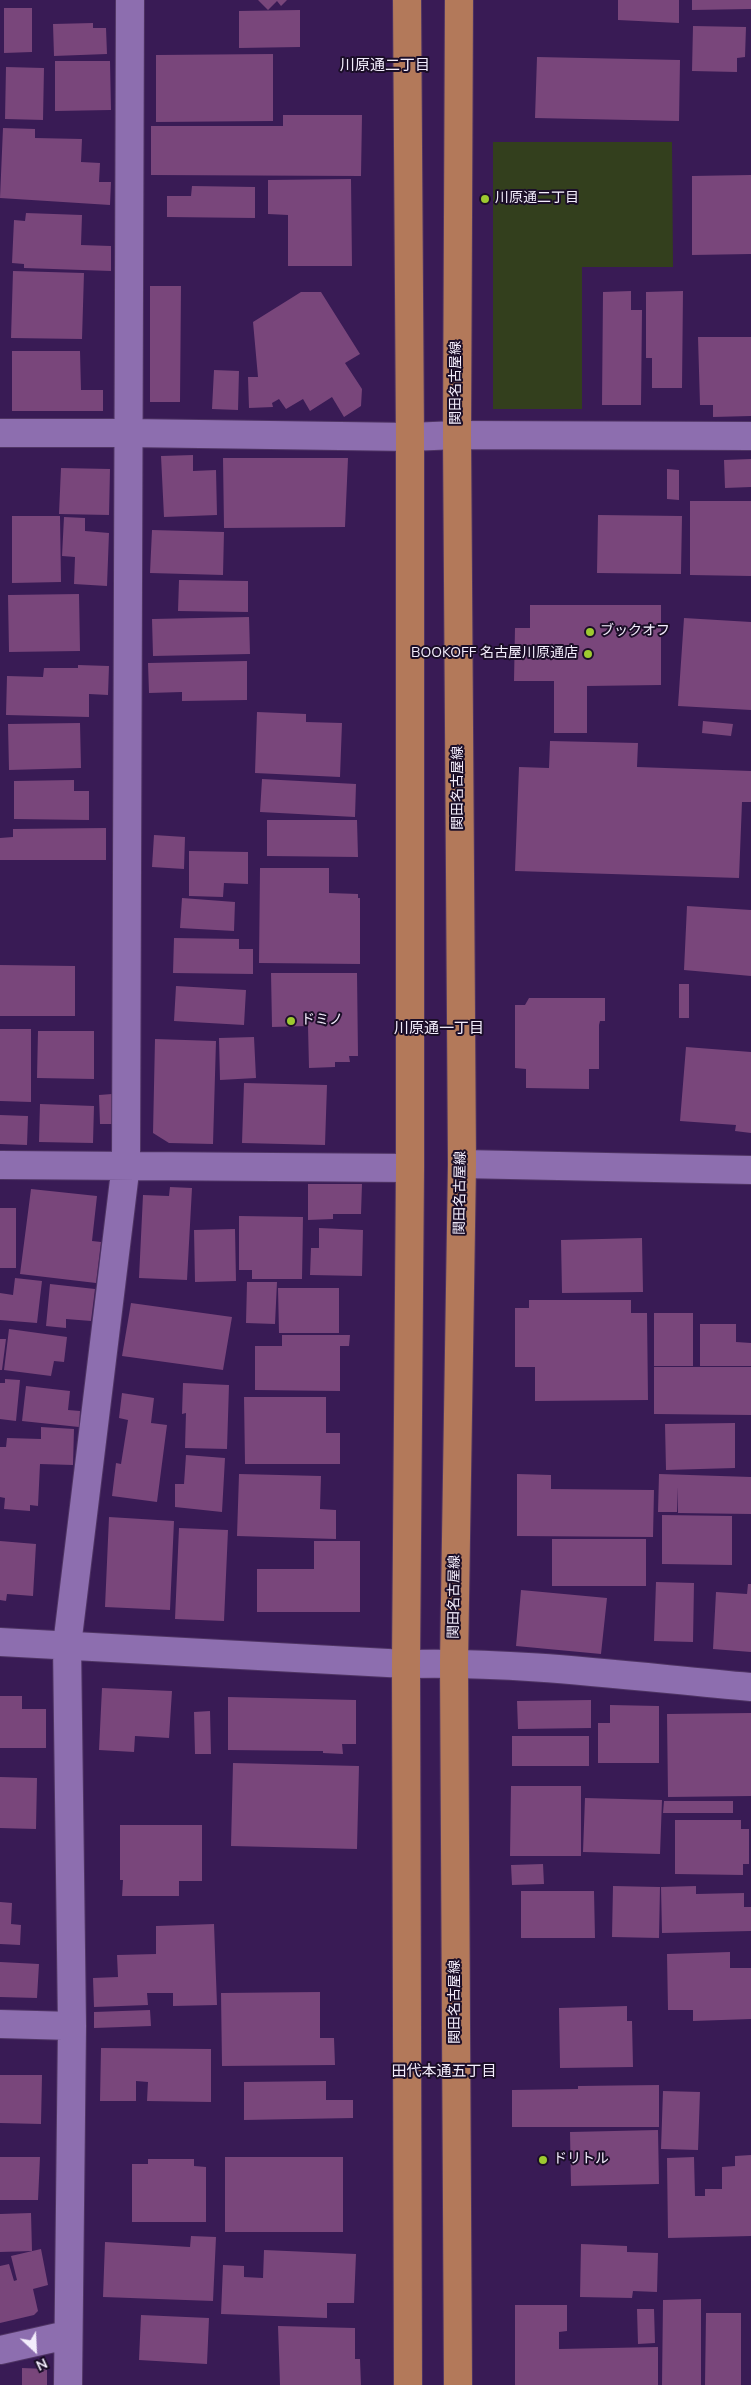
<!DOCTYPE html>
<html>
<head>
<meta charset="utf-8">
<style>
  body { margin:0 }
  #map { position:relative; width:751px; height:2385px; overflow:hidden; background:#391b55; font-family:"Nunito Sans",sans-serif }
  canvas { display:block }
  .north { position:absolute; left:10px; top:2325px; width:50px; height:50px; -webkit-text-stroke:4px #1b0e28; paint-order:stroke; rotate:155deg; font-size:14px; font-weight:700; line-height:20px; text-align:center; color:#f3edfc }
  .north::after { content:''; display:block; margin:auto; width:18px; height:22px; background:#f3edfc; clip-path:polygon(50% 0,100% 100%,50% 72%,0 100%) }
</style>
</head>
<body>
<div id="map">
<canvas width="751" height="2385"></canvas>
<div class="north">N</div>
</div>
<script>
const g = document.querySelector('canvas').getContext('2d');
g.lineJoin = 'round';
function fill(path, color) { g.fillStyle = color; g.fill(path, 'evenodd'); }
function trace(path, color, width, dash) { g.strokeStyle = color; g.lineWidth = width; g.lineCap = dash ? 'butt' : 'round'; g.setLineDash(dash || []); g.stroke(path); }
function label(font, color, halo, rows, align = 'center') {
  g.font = font + ' "Nunito Sans","Noto Sans JP",sans-serif'; g.lineWidth = 4; g.setLineDash([]); g.textBaseline = 'middle'; g.strokeStyle = halo; g.fillStyle = color; for (const [text, x, y, turn = 0] of rows) {
    g.save(); g.translate(x, y); g.rotate((+turn || 0) * Math.PI / 180); g.textAlign = isNaN(turn) ? turn : align; if (halo) g.strokeText(text, 0, 0); g.fillText(text, 0, 0); g.restore();
  }
}
fill(new Path2D(`
  M493 142H672L673 267H582V409H493Z`), '#333f1d');
fill(new Path2D(`
  M258 0H287L281 6 277 1 268 10Z
  M618 0H679V23L618 20Z
  M692 0H751V9L692 10Z
  M4 8H32V52L4 53Z
  M300 10V47L239 48V11Z
  M93 23V28H106L107 54 54 56 53 24Z
  M693 26 746 27 745 57 737 58V72L692 71Z
  M273 54V121L156 122V55Z
  M537 57 680 60 679 121 535 118Z
  M55 61H110L111 110 55 111Z
  M6 67 44 68 43 120 5 119Z
  M283 115H362L361 176 151 175V126H283Z
  M3 128 35 129V138L82 139 81 162 100 163 99 182H111L110 205 0 198Z
  M751 175V254L692 255V176Z
  M351 179 352 266H288V215L268 214V180Z
  M192 186 255 187V218L167 217V196H191Z
  M26 213 82 215 81 245 111 246V271L24 268V264L12 263 14 220 25 221Z
  M13 271 84 273 82 339 11 338Z
  M150 286H181L180 402H150Z
  M631 291V310H642L641 405H602L603 292Z
  M683 291 682 388H652V358H646V292Z
  M301 292H321L360 354 345 363 362 389 361 406 344 417 332 397 310 411 303 399 286 409 279 399 272 403 273 407 249 408 248 377H258L253 322Z
  M698 337H751V416L713 417V405H700Z
  M12 351H80L81 390H103V411H12Z
  M214 370 239 371 238 410 212 409Z
  M193 455V471L216 470 217 515 164 517 161 456Z
  M223 458H348L345 527 224 528Z
  M751 459V487L725 488 724 460Z
  M61 468 110 469 109 515 59 514Z
  M667 469 679 470V500L667 499Z
  M690 501H751V576L690 575Z
  M598 515 682 516 681 574 597 573Z
  M12 516H60L61 582 12 583Z
  M64 517 85 518V531L109 533 107 586 74 584 75 557 62 556Z
  M152 530 224 532 223 575 150 573Z
  M179 580 248 581V612L178 611Z
  M79 594 80 651 9 652 8 595Z
  M530 605H661V685L587 686V733H554V681H514L515 628H530Z
  M249 617 250 654 153 656 152 619Z
  M684 618 751 622V710L678 706Z
  M247 661V700L182 701V692L149 693 148 663Z
  M78 665 109 666 108 695 89 694V717L6 715 7 676 43 677 44 668H78Z
  M257 712 306 714V722L342 723 340 777 255 773Z
  M703 721 733 724 731 736 702 733Z
  M80 723 81 768 9 770 8 724Z
  M550 741 638 743 637 767 751 771V802H742L739 878 515 871 519 767 549 768Z
  M262 779 356 784 355 817 260 812Z
  M74 780V791H89V820L14 819V781Z
  M267 820H357L358 857 267 856Z
  M106 828V860H0V838L13 837V829Z
  M154 835 185 837 184 869 152 867Z
  M189 851 248 852V884L224 883 223 897 189 896Z
  M260 868H329V893L358 894V898H360V964L259 963Z
  M182 898 235 902 234 931 180 928Z
  M687 906 751 910V976L684 970Z
  M174 938 239 939V949H253V974L173 973Z
  M0 965 75 966V1016H0Z
  M271 973H357L358 1056H349L350 1062H335V1067L309 1068 308 1026 272 1027Z
  M679 984H689V1018H679Z
  M176 986 246 990 244 1025 174 1021Z
  M529 998H605V1021H600L599 1025V1069H589V1089L526 1088V1069L515 1068V1005H525Z
  M0 1029H31V1102L0 1101Z
  M38 1031H94V1079L37 1078Z
  M254 1037 256 1078 220 1080 219 1038Z
  M155 1039 216 1041 213 1144 169 1143 153 1133Z
  M686 1047 751 1052V1133L735 1131 736 1125 680 1121Z
  M244 1083 327 1085 325 1145 242 1143Z
  M112 1094 113 1124H100L99 1095Z
  M40 1104 94 1106 93 1143 39 1142Z
  M0 1115 28 1116 27 1145 0 1144Z
  M308 1184H362L361 1214H333V1219L308 1220Z
  M170 1187 192 1188 187 1280 139 1278 143 1195 169 1196Z
  M31 1189 97 1196 92 1241 101 1242 96 1283 20 1274Z
  M0 1208H16V1268H0Z
  M239 1216 303 1217 302 1279H252V1270H239Z
  M319 1228 363 1230 362 1276 310 1275 311 1248H319Z
  M235 1229 236 1281 195 1282 194 1230Z
  M642 1238 643 1292 562 1293 561 1240Z
  M15 1278 42 1281 37 1323 0 1320V1293L13 1295Z
  M247 1282H277L275 1324 246 1323Z
  M50 1284 95 1289 91 1321 66 1319V1328L46 1326Z
  M278 1288H339V1333H279Z
  M529 1300H631V1313H647L648 1400 535 1401V1367H515V1308H529Z
  M131 1303 232 1317 223 1370 122 1356Z
  M654 1313H693V1366H654Z
  M700 1324H736V1342L751 1343V1366H700Z
  M9 1329 67 1337 64 1362 54 1361 51 1376 4 1370Z
  M282 1335H350L349 1346H340V1391L255 1390V1346H282Z
  M0 1339H6L2 1370H0Z
  M654 1367H751V1415L654 1414Z
  M5 1379 20 1380 16 1421 0 1419V1383H5Z
  M183 1383 229 1385 227 1449 185 1448 186 1413 182 1414Z
  M26 1386 70 1391 68 1410 80 1411 79 1427 22 1421Z
  M122 1393 154 1398 151 1423 167 1425 157 1502 112 1496 116 1463 121 1464 128 1420 119 1418Z
  M244 1397H326V1433H340V1464H245Z
  M735 1423V1468L666 1470 665 1424Z
  M41 1427 74 1429 73 1465 40 1464 38 1506 30 1505V1511L4 1509 5 1498 0 1497V1447H6L7 1438 41 1439Z
  M186 1455 225 1458 222 1512 175 1507V1484H184Z
  M239 1474 321 1476 320 1509 336 1510V1539L237 1536Z
  M517 1474 551 1475V1489L654 1490 653 1537 517 1536Z
  M659 1474 751 1477V1514L678 1513V1487L677 1512H658Z
  M662 1515 732 1516V1565L662 1564Z
  M109 1517 174 1521 170 1610 105 1607Z
  M179 1528 228 1530 224 1621 175 1619Z
  M552 1539H646V1586H552Z
  M0 1541 36 1544 33 1596 7 1594 6 1601 0 1600Z
  M314 1541H360V1612H257V1569H314Z
  M656 1582 694 1583 693 1642 654 1641Z
  M748 1584H751V1652L713 1649 716 1592 747 1594Z
  M521 1590 607 1598 601 1654 516 1646Z
  M102 1688 172 1691 169 1738 135 1736 134 1752 99 1750Z
  M0 1696H22V1709H46V1748H0Z
  M228 1697 356 1700V1744H342L343 1754 323 1753V1751L228 1750Z
  M591 1700V1728L518 1729 517 1701Z
  M610 1705 659 1706V1763H598V1723H610Z
  M210 1711 211 1754H195L194 1712Z
  M751 1713V1796L668 1797 667 1714Z
  M512 1736H589V1766H512Z
  M233 1763 359 1766 357 1849 231 1846Z
  M0 1777 37 1778 36 1829 0 1828Z
  M511 1786H581V1856H510Z
  M585 1798 662 1800 660 1854 583 1852Z
  M664 1801H733V1813H663Z
  M675 1820H741V1829H749V1864H743V1875L675 1874Z
  M120 1825H202V1881H179V1896H122L123 1880H120Z
  M543 1864 544 1884 512 1885 511 1865Z
  M613 1886 660 1887 659 1938 612 1937Z
  M696 1886V1894L744 1893V1907H751V1931L662 1933 661 1887Z
  M521 1891H594L595 1938H521Z
  M0 1902 12 1903 11 1924 21 1925 20 1945 0 1944Z
  M214 1924 217 2005 173 2006V1993H147L148 2005 94 2007 93 1978 118 1977 117 1955 156 1954V1926Z
  M730 1952V1968H751V2019L693 2021V2010H668L667 1954Z
  M0 1962 39 1964 37 1998 0 1997Z
  M320 1992V2038H334L335 2065 222 2066 221 1993Z
  M627 2006V2021H632L633 2067 560 2068 559 2008Z
  M150 2010 151 2026 94 2028V2012Z
  M101 2048 211 2049V2102L147 2101 148 2082 136 2081V2101H100Z
  M0 2075H42L41 2124 0 2123Z
  M326 2081V2100H353V2118L244 2120V2082Z
  M659 2085V2127H512V2090L578 2089V2086Z
  M663 2091 700 2092 698 2150 661 2149Z
  M658 2130 659 2184 571 2186 570 2132Z
  M751 2155V2236L668 2238 667 2158 694 2157 695 2196H705V2189H722V2167L735 2166V2156Z
  M0 2157H40L38 2200H0Z
  M225 2157H343V2232H225Z
  M148 2159H194V2166L206 2167V2222H132V2164H148Z
  M31 2213 32 2251 0 2252V2214Z
  M191 2236 216 2237 213 2301 103 2297 105 2242 190 2247Z
  M581 2244 627 2246V2252L658 2253 657 2292 633 2291 632 2298 580 2297Z
  M41 2249 48 2285 33 2289 38 2311 34 2315 0 2323V2266L9 2264 14 2281 17 2280 11 2256Z
  M264 2250 356 2254 354 2303H327V2318L221 2314 223 2265 244 2266V2277L263 2278Z
  M701 2299V2385H662L663 2300Z
  M515 2305H567V2331L559 2332V2349L658 2347V2385H515Z
  M637 2309H654L655 2343 638 2344Z
  M706 2313H741V2385H705Z
  M141 2315 209 2318 207 2364 139 2360Z
  M278 2326 355 2328V2359H360L361 2385H280Z
  M22 2368 47 2369V2385H22Z`), '#79467b');
const minor = new Path2D(`
  M0 433H130L410 437 457 435 751 436
  M462 1164 751 1170
  M0 1165 410 1168
  M0 1642 406 1664C521 1661 636 1677 751 1687
  M0 2024 72 2026
  M0 2350 67 2335
  M68 2385 72 2026 67 1645 126 1164 130 0`);
const major = new Path2D(`
  M407 0 410 437V1168L406 1664 408 2385
  M458 2385 454 1663 462 1164 457 435 459 0`);
trace(minor, '#4f3464', 30);
trace(major, '#4f3464', 30);
trace(minor, '#8d6eaf', 28);
trace(major, '#b3795a', 28);
for (const [x, y, r, color] of [
  [485,199,5,"#9dca30"],
  [590,632,5,"#9dca30"],
  [588,654,5,"#9dca30"],
  [291,1021,5,"#9dca30"],
  [543,2160,5,"#9dca30"]
]) { const dot = new Path2D(); dot.arc(x, y, r, 0, 2 * Math.PI); g.fillStyle = color; g.fill(dot); trace(dot, '#1b0e28', 2); }
label('14px', '#f3edfc', '#1b0e28', [
  ["川原通二丁目",495,199],
  ["ブックオフ",600,632],
  ["BOOKOFF 名古屋川原通店",578,654,"right"],
  ["ドミノ",301,1021],
  ["ドリトル",553,2160]
], 'left');
label('14px', '#f3edfc', '#1b0e28', [
  ["関田名古屋線",457,383,-90],
  ["関田名古屋線",459,788,-90],
  ["関田名古屋線",461,1193,-89],
  ["関田名古屋線",455,1597,-89],
  ["関田名古屋線",456,2002,-90]
]);
label('15px', '#f3edfc', '#1b0e28', [
  ["川原通二丁目",385,66],
  ["川原通一丁目",439,1029],
  ["田代本通五丁目",444,2072]
]);
</script>
</body>
</html>
